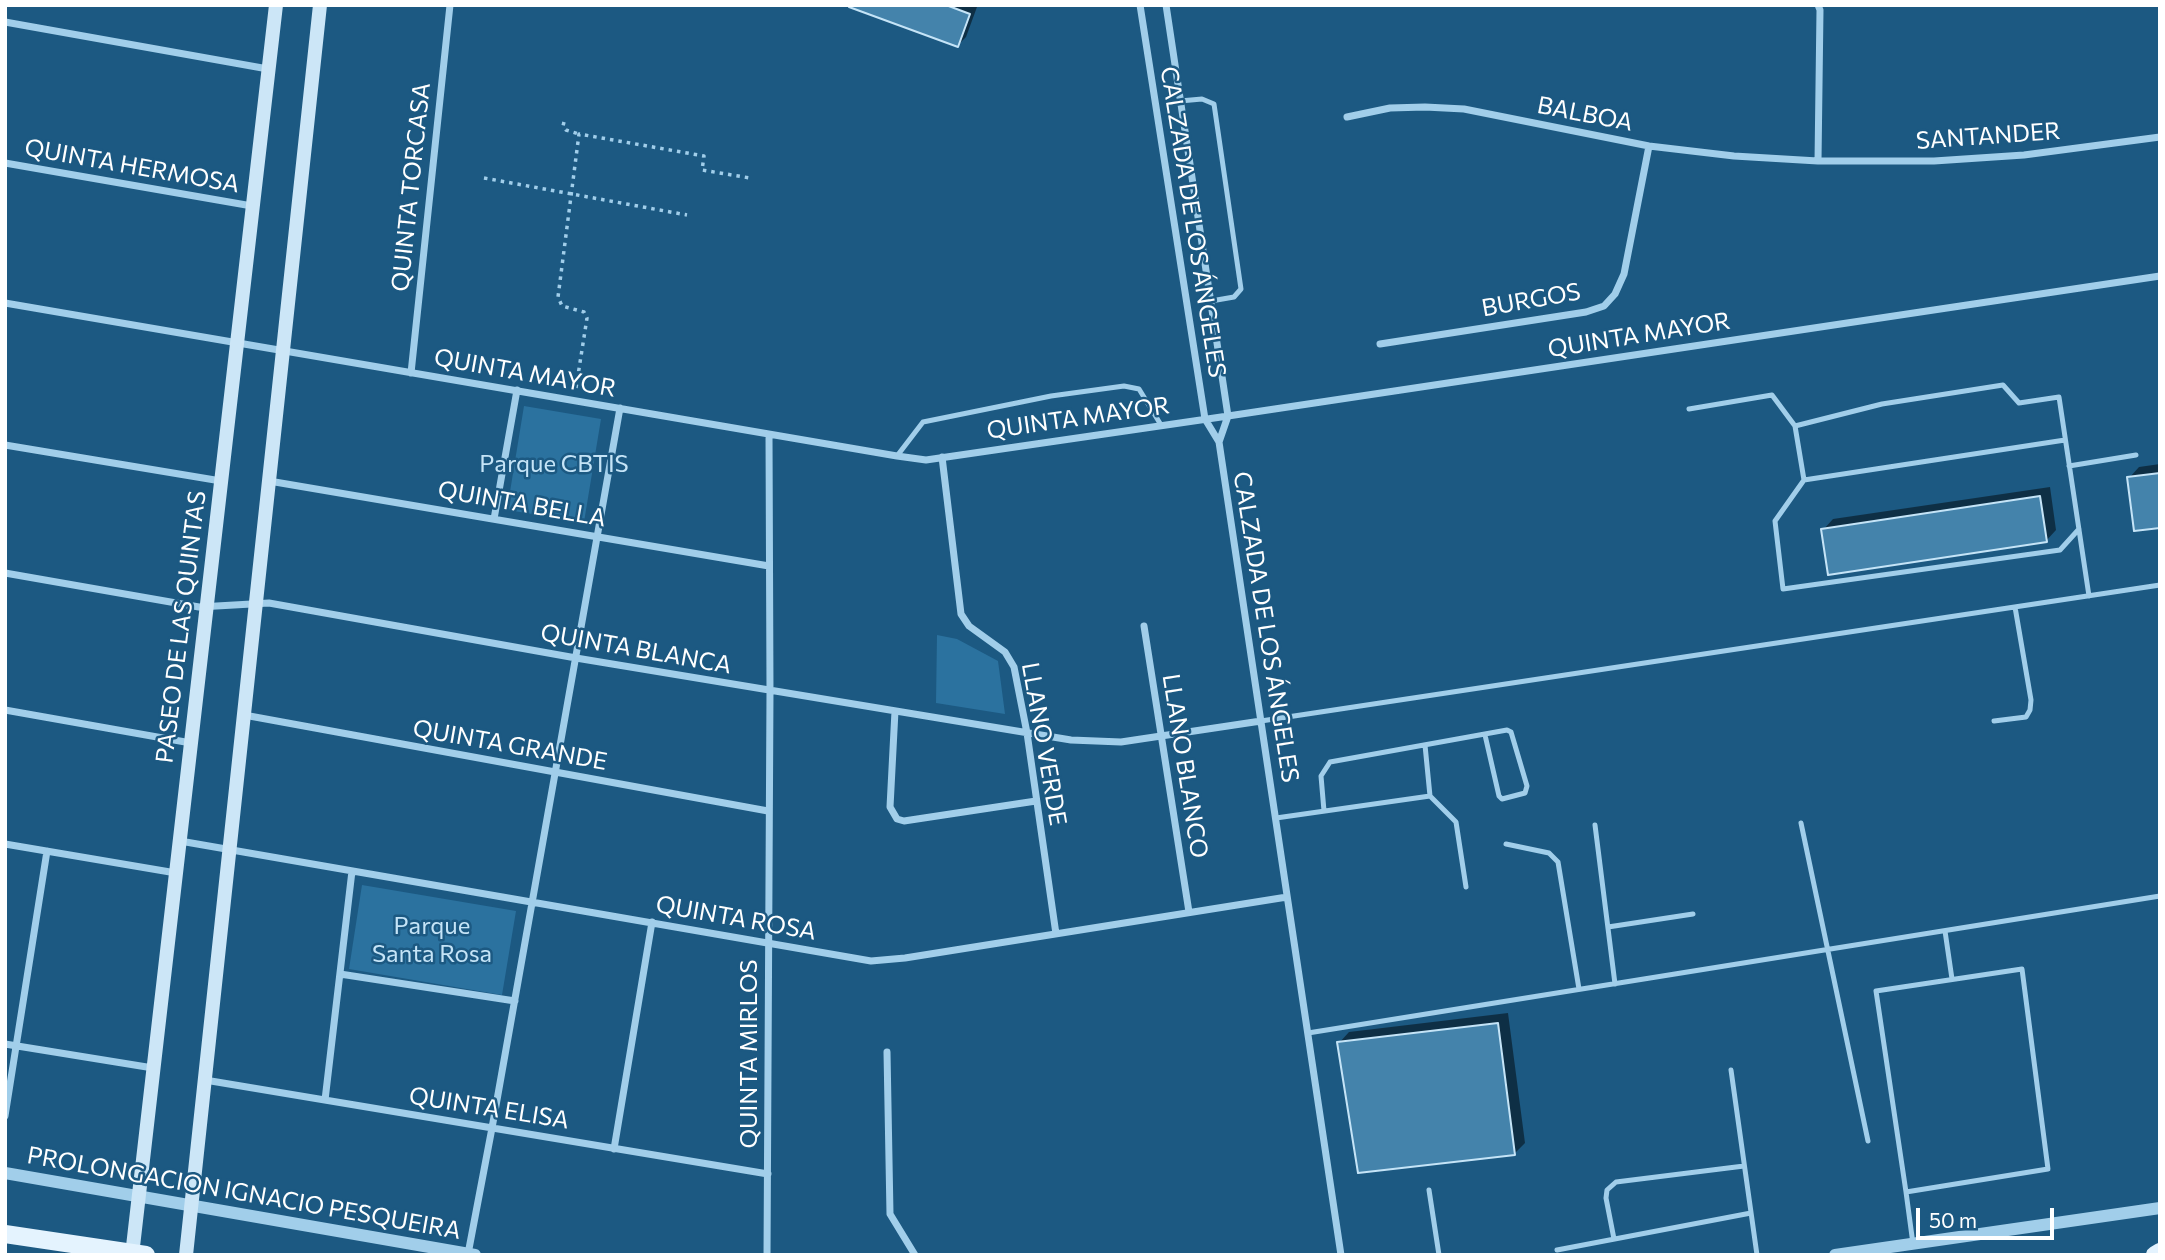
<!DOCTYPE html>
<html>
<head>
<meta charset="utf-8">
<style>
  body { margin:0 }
  #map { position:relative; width:2165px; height:1260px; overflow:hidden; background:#1c5982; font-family:Commissioner,sans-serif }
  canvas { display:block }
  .frame { position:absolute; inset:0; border:7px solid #fff; pointer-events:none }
  .scale { position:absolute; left:1916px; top:1208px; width:138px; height:32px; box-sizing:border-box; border:4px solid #fff; border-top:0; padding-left:9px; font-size:21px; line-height:24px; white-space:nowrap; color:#fff; -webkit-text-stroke:5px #1c5982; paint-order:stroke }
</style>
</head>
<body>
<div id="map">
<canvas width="2165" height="1260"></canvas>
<div class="frame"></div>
<div class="scale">50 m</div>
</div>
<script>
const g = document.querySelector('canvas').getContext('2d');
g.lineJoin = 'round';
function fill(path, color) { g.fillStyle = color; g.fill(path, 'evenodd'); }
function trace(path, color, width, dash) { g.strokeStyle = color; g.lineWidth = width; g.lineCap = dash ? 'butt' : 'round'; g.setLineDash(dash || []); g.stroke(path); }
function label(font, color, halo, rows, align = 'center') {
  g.font = font + ' Commissioner,sans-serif'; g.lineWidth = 5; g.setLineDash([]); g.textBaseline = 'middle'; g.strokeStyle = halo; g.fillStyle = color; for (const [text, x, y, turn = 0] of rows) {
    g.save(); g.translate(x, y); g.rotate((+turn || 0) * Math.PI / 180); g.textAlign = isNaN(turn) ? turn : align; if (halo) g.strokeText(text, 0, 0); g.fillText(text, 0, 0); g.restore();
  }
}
fill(new Path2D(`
  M524 406 601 419 584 522 507 510Z
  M937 635 957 639 998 661 1005 714 936 703Z
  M362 885 516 911 502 995 349 969Z`), '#2b729f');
fill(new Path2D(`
  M863 5H973L977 7 966 37 958 45Z
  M2160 464V526L2129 478 2139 467Z
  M2050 487 2056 530 2046 541 1823 530 1833 519Z
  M1508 1013 1525 1143 1514 1154 1339 1043 1349 1032Z`), '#0007');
const building = new Path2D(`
  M850 5H946L970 14 958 47 849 7Z
  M2160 473V528L2134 531 2127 477Z
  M2040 496 2047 542 1828 575 1821 529Z
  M1498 1023 1515 1155 1358 1173 1337 1042Z`);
fill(building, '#4483ab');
trace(building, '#c5e4f7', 2);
trace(new Path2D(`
  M564 122 563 126 566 130 579 134
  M484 178 687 215
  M576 388 587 318 584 312 562 306 558 297 579 134 704 156 702 170 750 178`), '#a1ceea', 3.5, [3.5, 5]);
trace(new Path2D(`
  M1180 101 1202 99 1214 104 1241 289 1234 297 1211 301
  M1689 409 1772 395 1795 426 1804 480 2065 440
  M1795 426 1882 404 2003 385 2019 403 2059 397 2089 596
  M897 456 923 422 1051 396 1124 386 1139 389 1161 425
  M2069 466 2136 455
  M1804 480 1775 521 1783 589 2060 550 2079 529
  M1261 721 2160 585
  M1994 721 2026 717 2030 710 2031 700 2015 607
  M1425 745 1430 796
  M1324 811 1321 776 1330 762 1507 730 1511 732 1527 786 1525 793 1502 799 1499 796 1485 735
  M1276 818 1430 796 1456 822 1466 887
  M1801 823 1868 1141
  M1595 825 1615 984
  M1506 844 1549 853 1558 862 1579 989
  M1608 927 1693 914
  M1945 931 1952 979
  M2022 969 2048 1169 1906 1192 1876 991Z
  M1308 1033 2160 896
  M1731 1070 1757 1255
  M1429 1190 1439 1255
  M1906 1192 1913 1244
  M1614 1239 1606 1198 1607 1190 1616 1182 1744 1166
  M1557 1250 1751 1213`), '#a1ceea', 5);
trace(new Path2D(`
  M1140 5 1205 419 1219 442
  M1166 5 1228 416 1219 442 1341 1255
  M1818 5 1820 10 1818 161
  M5 22 268 69
  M1347 117 1390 108 1425 107 1464 109 1649 146 1734 156 1818 161H1934L2024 155 2160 137
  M5 163 252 206
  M5 303 897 456 926 460 1228 416 2160 276
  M1380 344 1586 312 1604 306 1615 294 1624 274 1649 146
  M411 373 450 5
  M5 445 221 481
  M942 457 961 614 969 626 1005 652 1014 667 1027 733 1056 934
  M269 481 769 566
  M494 519 517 390
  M5 573 199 607 269 603 576 658 1071 740 1121 742 1261 721
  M1144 626 1189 912
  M5 710 191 743
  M895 711 890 807 897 819 904 821 1036 801
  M244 715 768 811
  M180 841 871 961 905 958 1287 897
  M5 844 176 873
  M340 974 515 1001
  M5 1044 153 1068
  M887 1052 890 1214 915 1255
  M205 1080 768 1174
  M325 1100 352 871
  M5 1116 47 851
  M614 1149 652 922
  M468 1254 492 1128 620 408
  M767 1255 770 691 769 434`), '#a1ceea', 7);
trace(new Path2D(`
  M5 1173 475 1255
  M1835 1255 2160 1208`), '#a1ceea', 12);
trace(new Path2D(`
  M132 1255 276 5
  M186 1255 320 5`), '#cce6f7', 14);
trace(new Path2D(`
  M5 1234 146 1255
  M2155 1255 2160 1252`), '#e4f3fe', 18);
label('24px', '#fff', '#1c5982', [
  ["BALBOA",1585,114,11],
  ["SANTANDER",1988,136,-4],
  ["QUINTA HERMOSA",132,166,10],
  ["QUINTA TORCASA",411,187,-84],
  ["CALZADA DE LOS ÁNGELES",1193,222,81],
  ["BURGOS",1531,300,-10],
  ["QUINTA MAYOR",1639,335,-9],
  ["QUINTA MAYOR",525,373,10],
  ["QUINTA MAYOR",1078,418,-8],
  ["QUINTA BELLA",522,504,10],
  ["PASEO DE LAS QUINTAS",181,627,-83],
  ["CALZADA DE LOS ÁNGELES",1266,627,81],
  ["QUINTA BLANCA",636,649,10],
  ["LLANO VERDE",1044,744,80],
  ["QUINTA GRANDE",510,745,10],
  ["LLANO BLANCO",1185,766,81],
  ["QUINTA ROSA",736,918,10],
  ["QUINTA MIRLOS",749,1054,-90],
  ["QUINTA ELISA",489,1108,9],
  ["PROLONGACION IGNACIO PESQUEIRA",244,1193,10]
]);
label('24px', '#c5e4f7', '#1c5982', [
  ["Parque CBTIS",554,464],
  ["Parque",432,926],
  ["Santa Rosa",432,954]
]);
</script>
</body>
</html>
